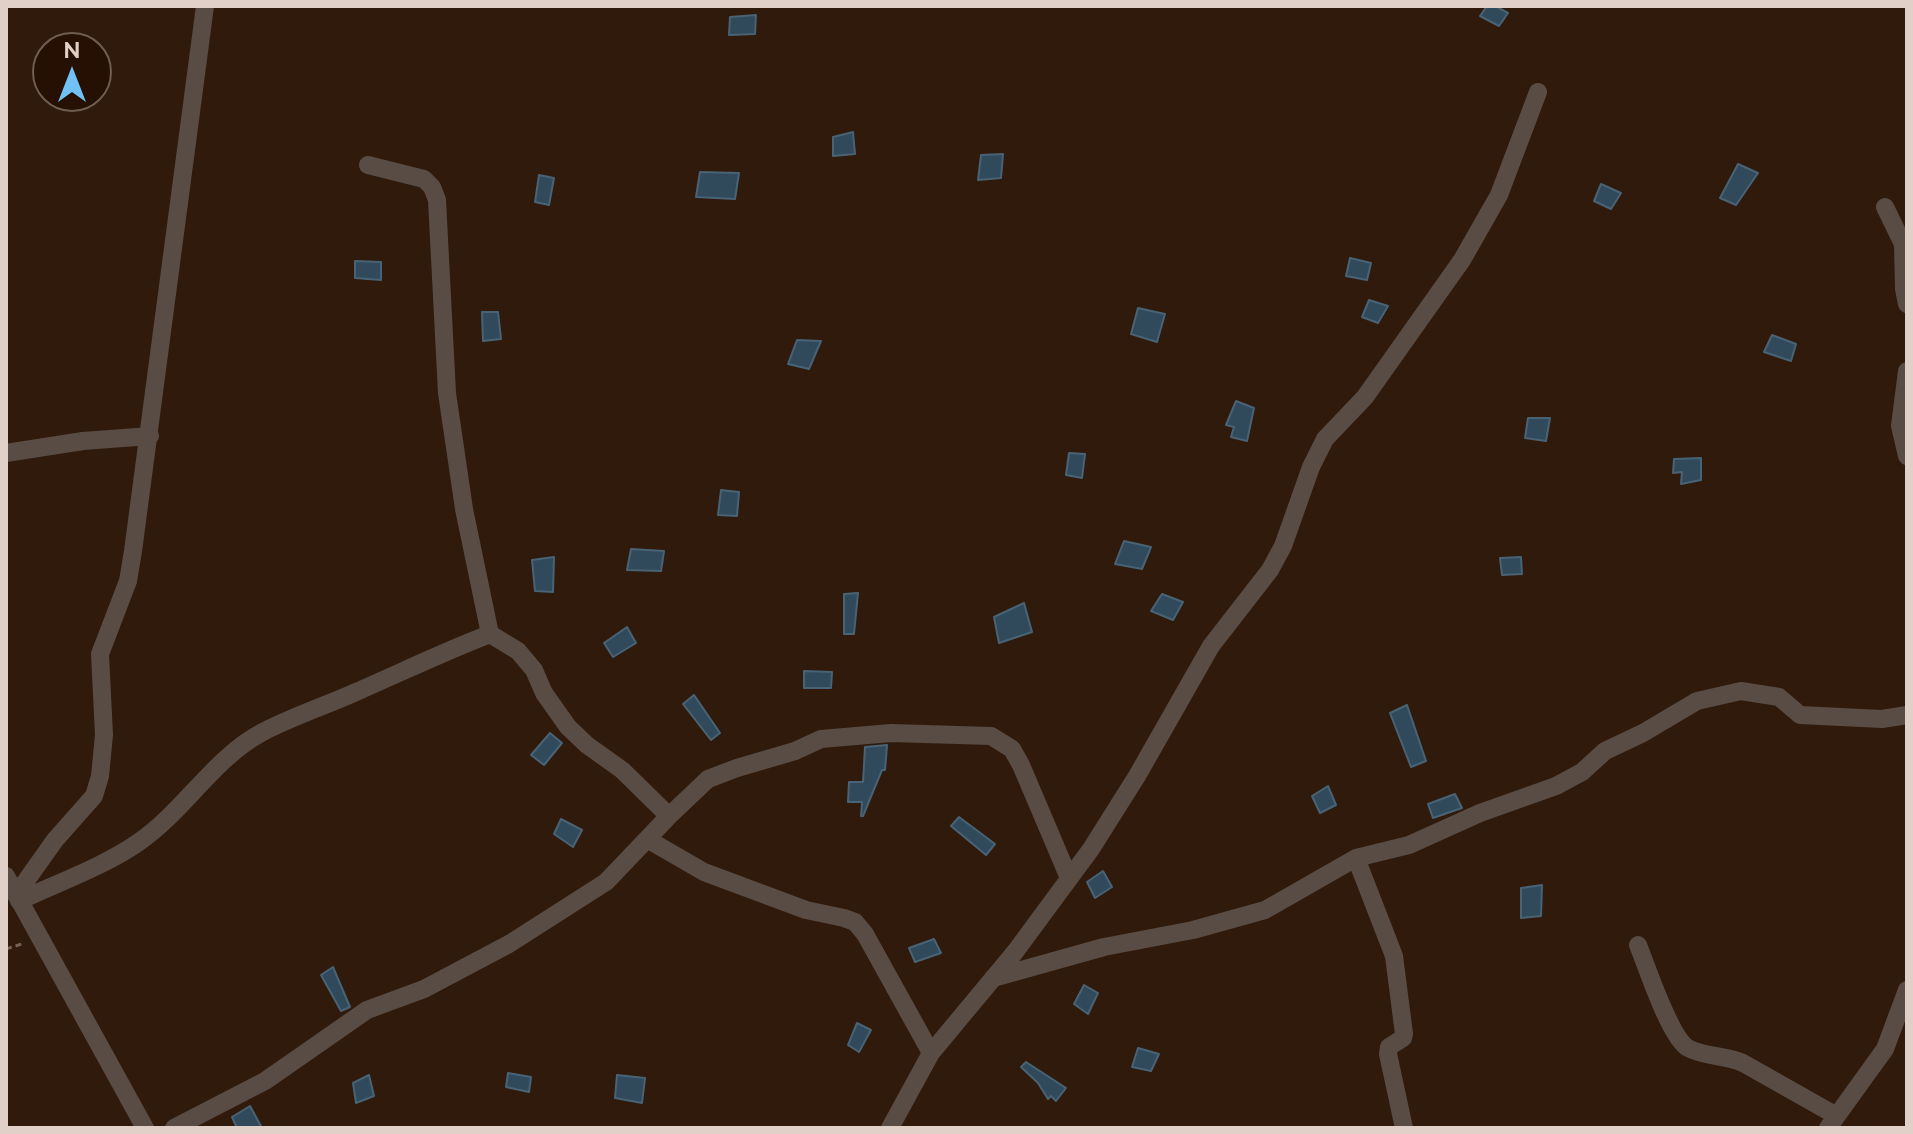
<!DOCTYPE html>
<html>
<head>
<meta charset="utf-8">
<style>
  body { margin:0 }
  #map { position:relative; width:1913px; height:1134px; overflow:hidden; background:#301a0b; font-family:Raleway,sans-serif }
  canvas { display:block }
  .frame { position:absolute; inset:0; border:8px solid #e0d0c7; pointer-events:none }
  .north { position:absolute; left:32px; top:32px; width:80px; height:80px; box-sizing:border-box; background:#261003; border:2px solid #705d51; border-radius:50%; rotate:0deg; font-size:22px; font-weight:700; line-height:32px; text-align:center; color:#e0d0c7 }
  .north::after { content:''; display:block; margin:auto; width:28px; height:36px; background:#71c1f5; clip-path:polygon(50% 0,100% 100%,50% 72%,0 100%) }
</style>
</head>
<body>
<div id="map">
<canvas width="1913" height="1134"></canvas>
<div class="frame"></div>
<div class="north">N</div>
</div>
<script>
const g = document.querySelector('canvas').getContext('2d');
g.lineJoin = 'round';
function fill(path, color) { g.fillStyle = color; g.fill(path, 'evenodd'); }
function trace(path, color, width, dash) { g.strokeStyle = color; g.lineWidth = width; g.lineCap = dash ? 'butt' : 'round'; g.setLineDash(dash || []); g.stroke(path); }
const building = new Path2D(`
  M1487 6H1495L1508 13 1499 26 1480 16Z
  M756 15 755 34 729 35 730 17Z
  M853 132 855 154 833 156V137Z
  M1003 154 1001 178 978 180 981 155Z
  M1738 164 1758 173 1736 205 1720 198Z
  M700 172 739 173 735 199 696 197Z
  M539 175 554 178 549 205 535 202Z
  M1601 184 1621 193 1611 209 1594 201Z
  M1350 258 1371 263 1367 280 1346 276Z
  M355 261 381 262V280L355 278Z
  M1369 300 1388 306 1378 323 1362 317Z
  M1138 308 1165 314 1157 342 1131 334Z
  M482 312H498L501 339 483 341Z
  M1772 335 1796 344 1791 361 1764 352Z
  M797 340 821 341 809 369 788 364Z
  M1236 401 1254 408 1247 441 1231 437 1234 427 1226 425Z
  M1528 418H1550L1546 441 1525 438Z
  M1069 453 1085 454 1082 478 1066 475Z
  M1701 458V480L1681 484 1682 472 1673 473 1674 459Z
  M721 490 739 492 737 516 718 515Z
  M1124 541 1151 547 1142 569 1115 564Z
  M631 549 664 551 661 571 627 570Z
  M554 557 553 592 535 591 532 560Z
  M1521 557 1522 574 1502 575 1500 558Z
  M858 593 854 634H844V594Z
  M1162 594 1183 602 1173 620 1151 611Z
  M1024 603 1032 632 999 643 994 617Z
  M627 627 636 643 613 657 604 643Z
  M804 671 832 672 831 688H804Z
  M694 695 720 733 711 740 683 704Z
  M1407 705 1426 761 1411 767 1390 713Z
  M550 733 562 743 544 765 531 755Z
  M887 745 885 770H882L863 816H861L862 802H848L849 782H863L865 747Z
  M1328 786 1336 805 1320 813 1312 796Z
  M1455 794 1462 808 1433 818 1428 804Z
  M959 817 995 844 986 855 951 826Z
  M561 819 582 830 573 847 554 834Z
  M1103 871 1112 887 1095 898 1087 882Z
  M1542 885 1541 916 1521 918V888Z
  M934 939 941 953 915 962 909 948Z
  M333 967 350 1007 341 1011 321 975Z
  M1084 985 1098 993 1088 1014 1074 1004Z
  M857 1023 871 1030 859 1052 848 1045Z
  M1138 1048 1159 1054 1151 1071 1132 1067Z
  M1026 1062 1066 1088 1056 1101 1051 1096 1048 1099 1038 1083 1021 1067Z
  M508 1073 531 1077 529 1092 506 1087Z
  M369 1075 374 1096 356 1103 353 1083Z
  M617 1075 645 1078 642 1103 615 1098Z
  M250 1106 262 1128H237L232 1117Z`);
fill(building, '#304a5c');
trace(building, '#486375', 2);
trace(new Path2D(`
  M6 949 25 943`), '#766256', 3, [6, 4]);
trace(new Path2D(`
  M368 165 424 179 432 187 437 200 447 393 464 509 490 634 518 651 534 670 544 693 568 727 587 745 622 770 669 816
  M1885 207 1903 244 1904 289 1907 304
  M1907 371 1900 426 1907 456
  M6 453 83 441 150 436
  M647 839 704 872 806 910 844 918 855 922 865 934 931 1053
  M1356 858 1394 956 1404 1034 1403 1038 1389 1047 1388 1054 1404 1128
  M6 876 145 1128
  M16 895 55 840 94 796 100 776 104 735 100 654 128 581 133 551 205 6
  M19 901C59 882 103 867 139 842 184 811 213 759 261 733 291 717 325 706 356 692 402 672 443 652 490 634
  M1638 945C1647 967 1670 1038 1688 1048 1704 1057 1726 1055 1743 1063L1835 1115
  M993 978 1104 947 1193 930 1265 910 1356 858 1409 845 1480 813 1556 786 1582 772 1605 751 1643 733 1697 701 1741 691 1779 697 1800 715 1882 719 1907 715
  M174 1128 265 1081 367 1010 424 989 509 944 606 882 669 816 708 779 737 768 795 751 821 739 891 733 991 736 1012 749 1021 765 1069 878
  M890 1128 931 1053 1015 952 1091 849 1137 776 1211 646 1270 570 1283 546 1311 467 1325 439 1365 397 1462 260 1499 195 1538 92
  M1828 1128 1885 1049 1907 990`), '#584c45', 18);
</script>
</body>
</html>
